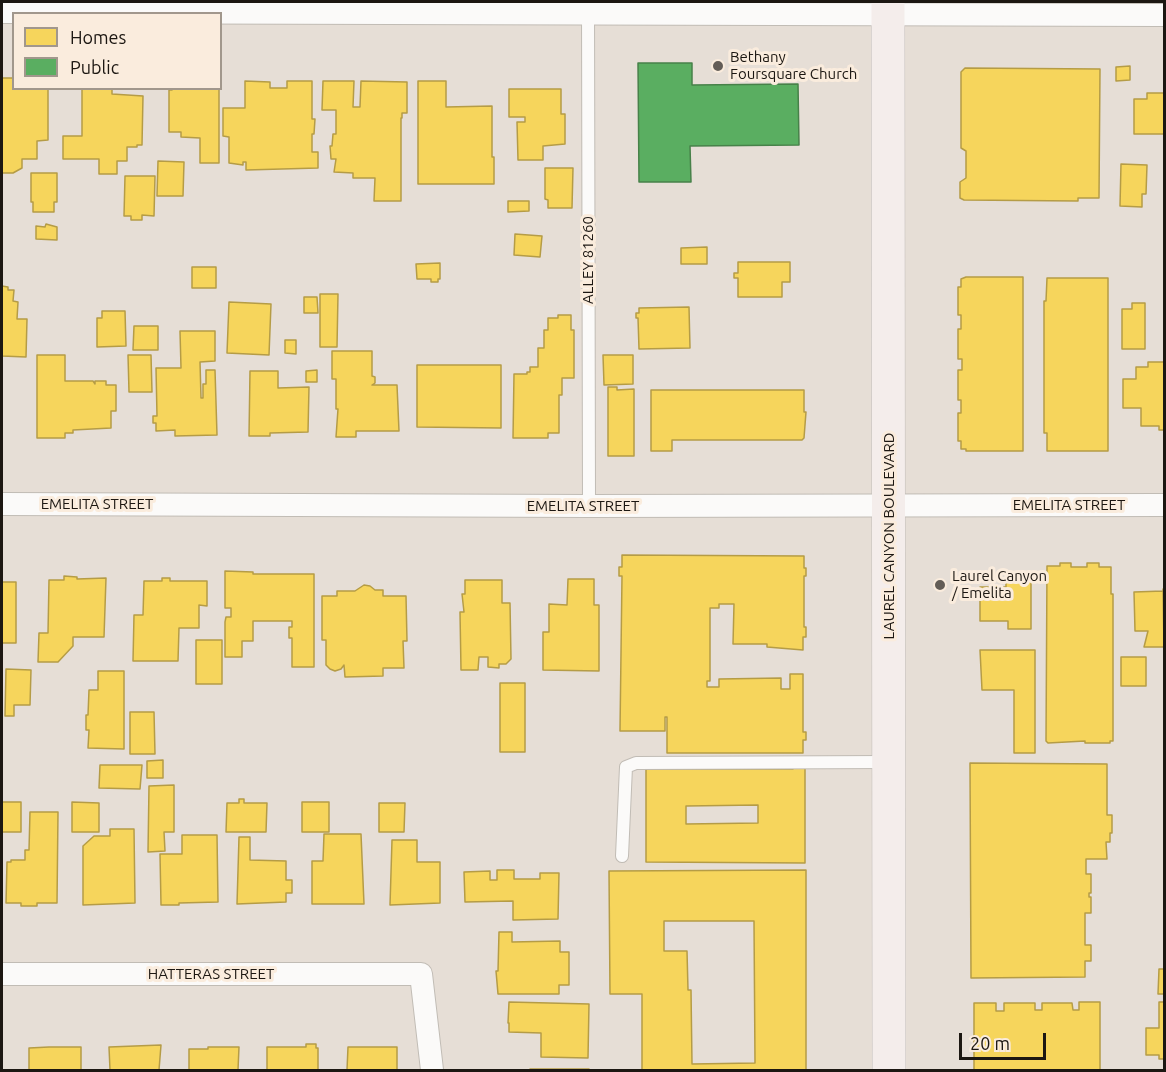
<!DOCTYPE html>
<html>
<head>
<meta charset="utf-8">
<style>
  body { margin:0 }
  #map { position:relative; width:1166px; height:1072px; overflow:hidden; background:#e6ded6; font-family:Ubuntu,sans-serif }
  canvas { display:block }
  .frame { position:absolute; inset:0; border:3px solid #1c1712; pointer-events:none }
  .legend { position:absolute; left:12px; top:12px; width:210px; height:78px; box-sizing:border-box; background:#faecdd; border:2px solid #a1978c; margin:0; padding:8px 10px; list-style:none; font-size:18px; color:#1c1712 }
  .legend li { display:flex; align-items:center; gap:12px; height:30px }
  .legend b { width:30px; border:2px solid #a1978c }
  .scale { position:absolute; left:959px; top:1033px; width:87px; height:27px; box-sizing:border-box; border:3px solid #1c1712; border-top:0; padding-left:8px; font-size:18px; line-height:21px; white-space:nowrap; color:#1c1712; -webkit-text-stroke:4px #faecdd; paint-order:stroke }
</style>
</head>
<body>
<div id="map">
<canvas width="1166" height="1072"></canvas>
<div class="frame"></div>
<ul class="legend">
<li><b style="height:16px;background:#f6d55c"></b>Homes</li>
<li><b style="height:16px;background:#5aae61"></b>Public</li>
</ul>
<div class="scale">20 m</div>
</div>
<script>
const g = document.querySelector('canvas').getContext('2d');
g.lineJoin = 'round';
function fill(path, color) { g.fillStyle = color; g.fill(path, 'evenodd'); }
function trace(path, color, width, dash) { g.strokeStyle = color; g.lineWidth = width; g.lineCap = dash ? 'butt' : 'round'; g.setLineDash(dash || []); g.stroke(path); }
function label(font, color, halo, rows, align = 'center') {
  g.font = font + ' Ubuntu,sans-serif'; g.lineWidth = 6; g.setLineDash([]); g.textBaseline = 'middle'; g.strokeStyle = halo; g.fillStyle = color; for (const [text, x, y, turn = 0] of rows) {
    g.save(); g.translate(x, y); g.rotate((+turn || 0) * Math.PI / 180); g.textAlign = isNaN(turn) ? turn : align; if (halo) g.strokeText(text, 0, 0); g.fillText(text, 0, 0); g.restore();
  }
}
const homes = new Path2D(`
  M1130 66V80L1116 81V67Z
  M965 68 1100 69 1099 198H1078V201L964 200 960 198V182L966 178V151L961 148V72Z
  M2 78H14V88L48 89V140L37 141V159H22V168L13 173H2Z
  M245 81 270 82V88H287V81H312V119H315L314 134H312V152H318V168L246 170V162H243V165L229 163V137L223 136V108H245Z
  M323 81H354L353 107H360L361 81 407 82V113H402V118H401V201H374L375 178H353V173L334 172 336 159H331L330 146H332L333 134H336V110H322Z
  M418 81H446V107L492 106V157H494V184H418Z
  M82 88H112V94L143 96 142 145H137V147H127V161H117V174H99V159H63V136H82Z
  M172 88H219V163H200V138L181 137V132H169V90H172Z
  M509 89H561V114H565V144L543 146V160H518L517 122H525V117H509Z
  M1147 93H1164V134H1134V99H1147Z
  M158 161 184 162 183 196H157Z
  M1121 164 1147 165 1146 194H1142V207L1120 206Z
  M545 168H573L572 208H548V200L545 199Z
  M31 173H57V202H54V212H33V202H31Z
  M125 176H155L154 216 142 215V220H131V216H124Z
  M508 201H529V211L508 212Z
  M46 224 57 227V240L36 239V226L45 227Z
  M515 234 542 236 540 257 514 255Z
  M707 247V264H681V248Z
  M738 262H790V282H782V297H738V278H734V273H738Z
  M440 263V279H438V282H431V279H417L416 264Z
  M192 267H216V288H192Z
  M966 277H1023V451H966V449H961V441H958V413H961V400H958V370H962V359H958V329H961V315H958V287H961V279Z
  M1047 278H1108V451H1047V433H1044V301H1046Z
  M2 286 8 287V290H14L13 301 18 302 17 319H27L26 357 2 356Z
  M320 294H338L337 347H320Z
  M304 297H317L318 313H304Z
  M229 302 271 304 269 355 227 353Z
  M1132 303H1145V349H1122V309H1132Z
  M689 307 690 348 639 349 638 318H636V313H639V308Z
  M102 311H125L126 346 97 347V318H102Z
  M558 315H571V330H574V378H562V395H559V433H548V438H513L514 374H527V372H530V367H538V348H544V330H548V318H558Z
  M134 326H158V350H133Z
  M180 331H215V361L200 362 201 398H203V384H206V370H215L217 435 175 436V430L156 431V423H153V416H157L156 368H181Z
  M285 340H296V354L285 353Z
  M332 351H372V376L375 377V383L372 385H397L399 431H356V437H336L338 409H336V379H332Z
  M37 355H65V381H93L95 384V381H106V385H116V411H111V428L73 430V433H65V438H37Z
  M128 355H151L152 392H129Z
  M603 355H633V384L604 385Z
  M1148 362H1164V430H1159V426H1141V408H1123V379H1136V367H1148Z
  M417 365H501V428L417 427Z
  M317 370V382H306V371Z
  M250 371H278V388L309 387 308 432 270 433V436H249Z
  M608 387H617V390L634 389V456H608Z
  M651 390H804V412H806L804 438 802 440H672V451H651Z
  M622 555 804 556V568H806V576H804V627H806V637H803V650L767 647V644H733L734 604H719V608H710V681H707V687H719V679L781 678V689H790V674H803V732H806V740H803V753H667V717H665V731H620L622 576H619V567H622Z
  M1060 563H1071V567H1087V563H1099V567H1111V594H1113V741H1110V743H1085V741L1048 743 1046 741 1047 566H1060Z
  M225 571 253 572V574H314V667H292V638H289V627H292V621H253V641H242V657H225V622L226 617H231V608H225Z
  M64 576 77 577V579L106 578 104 637H73V646L58 662H38L39 633H48L49 580H64Z
  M162 578H170V581H207V606L199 605V628H179L178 661H133L134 615H143L144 581H162Z
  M568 579H594V605H599V671L543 670V632H549V604L567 605Z
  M1006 579H1031V629H1008V621H980V587H1006Z
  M465 580H502V603H510L511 659 506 664H499V668L488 667V657H479L478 670H461L460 612H464L462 594H465Z
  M2 582H16V643H2V656Z
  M364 585 370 586 375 590H383V596H406L407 641H403L404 668H383V676L345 677 344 665 341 669 335 671 330 669 326 665V640H322V596H337V591H355Z
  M1163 589 1164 647H1144L1148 631H1135L1134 592 1163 591Z
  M196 640H222V684H196Z
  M980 650H1035V753H1014V690H982Z
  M1121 657H1146V686H1121Z
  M6 669 31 670 30 705H14V716H5Z
  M98 671H124V749L88 748 89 730H86V715H88L89 690H98Z
  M500 683H525V752H500Z
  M130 712H154L155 754H130Z
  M163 760V778H147V761Z
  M970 763 1107 764V815H1112V833H1110V842H1106L1107 859H1086V874H1091V893H1089V897H1091V913H1085V945H1091V961H1085V977L971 978Z
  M100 765H142L140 789 99 788Z
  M793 767H805V863L646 862V769H793ZM758 805V823L686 824V806Z
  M174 785V832H164L165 851 148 852 149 786Z
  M239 799H244V803H267L266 832H226L227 803H239Z
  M2 802H21V832H2Z
  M72 802 99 803V832H72Z
  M302 802H329V832H302Z
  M379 803H405L404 832H379Z
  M30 812H58L57 903H37V906H21V903H6L7 862H11V860H25V850H29Z
  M110 829H134L135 903 83 905V846L94 836H110Z
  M324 834H361L364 904H312V861H323Z
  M182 835H217L218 902 179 903V905H161L160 854H182Z
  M239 837H250V860L286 861V880H292V893H286V902L237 904Z
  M392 840H417V862H440V903L390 905Z
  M497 870H514V879H540V873H559L558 919 513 920V901L465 902 464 872 490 871V880H497Z
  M806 870V1070H642V994H610L609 871ZM664 921H754L755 1063 692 1064 691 990H688L687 951H664Z
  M499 932H512V942L560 941V952H569V985H559V994H498L496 971H498Z
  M1159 969H1164V994H1158Z
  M509 1002 589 1004 588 1058 541 1057V1033L509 1032V1023H508Z
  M1079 1002H1100V1070H974V1003H996V1011H1004V1003H1035V1010H1042V1003H1072L1073 1010H1079Z
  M1159 1002H1164V1059H1159V1055H1146V1028H1159Z
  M306 1044H316V1048H318V1070H267V1047H306Z
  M161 1045 159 1070H110L109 1047Z
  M49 1047H81V1070H29V1048Z
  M208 1047H239L238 1070H189V1049H208Z
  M348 1047H397V1070H347Z
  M530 1069H589V1070H530Z`);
fill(homes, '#f6d55c');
trace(homes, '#b59c46', 1.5);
const public = new Path2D(`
  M638 63H692V85L798 84 799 145 690 146 691 182H639Z`);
fill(public, '#5aae61');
trace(public, '#478149', 1.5);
const lane = new Path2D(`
  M588 2 589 506
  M622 856 626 767 636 763 888 762`);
const street = new Path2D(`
  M2 12 1164 15
  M2 504 589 506 1164 505
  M2 974H421L432 1070`);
const primary = new Path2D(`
  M888 2 889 1070`);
trace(lane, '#c1bcb5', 14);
trace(street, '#c1bcb5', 24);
trace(primary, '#c0bcb8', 34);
trace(lane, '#fbfaf9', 12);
trace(street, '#fbfaf9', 22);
trace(primary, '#f4edeb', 33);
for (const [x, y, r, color] of [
  [718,66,6,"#635d57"],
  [940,585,6,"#635d57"]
]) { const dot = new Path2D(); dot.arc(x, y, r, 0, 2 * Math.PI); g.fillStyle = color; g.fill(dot); trace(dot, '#faecdd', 2); }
label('15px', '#1c1712', '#faecdd', [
  ["Bethany",730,57],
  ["Foursquare Church",730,74],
  ["Laurel Canyon",952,576],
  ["/ Emelita",952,593]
], 'left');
label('15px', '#1c1712', '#faecdd', [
  ["ALLEY 81260",588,260,-90],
  ["EMELITA STREET",97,504],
  ["EMELITA STREET",1069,505],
  ["EMELITA STREET",583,506],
  ["LAUREL CANYON BOULEVARD",889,536,-90],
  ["HATTERAS STREET",211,974]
]);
</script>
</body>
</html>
